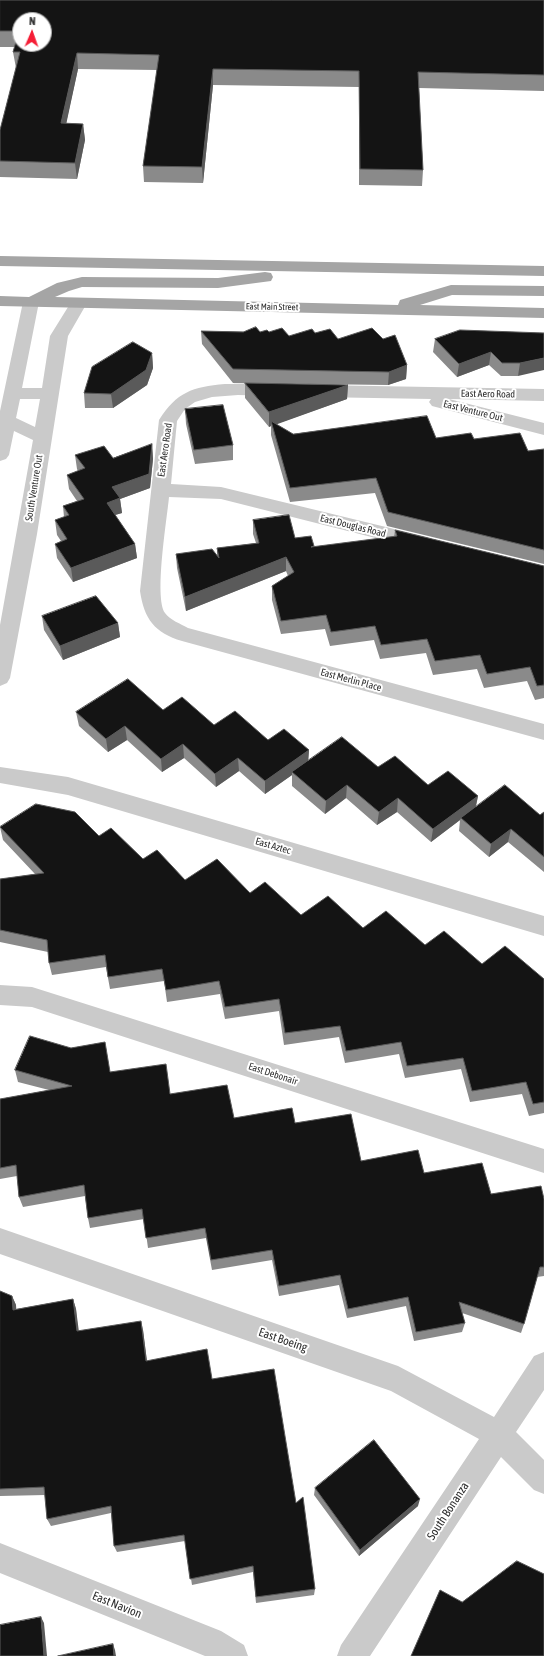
<!DOCTYPE html>
<html>
<head>
<meta charset="utf-8">
<style>
  body { margin:0 }
  #map { position:relative; width:544px; height:1656px; overflow:hidden; background:#fff; font-family:"Asap Condensed",sans-serif }
  canvas { display:block }
  .north { position:absolute; left:12px; top:12px; width:40px; height:40px; box-sizing:border-box; background:#fff; border:1px solid #ababab; border-radius:50%; rotate:2deg; font-size:11px; font-weight:700; line-height:16px; text-align:center; color:#2d2d2d }
  .north::after { content:''; display:block; margin:auto; width:14px; height:18px; background:#f51e36; clip-path:polygon(50% 0,100% 100%,50% 72%,0 100%) }
</style>
</head>
<body>
<div id="map">
<canvas width="544" height="1656"></canvas>
<div class="north">N</div>
</div>
<script>
const g = document.querySelector('canvas').getContext('2d');
g.lineJoin = 'round';
function fill(path, color) { g.fillStyle = color; g.fill(path, 'evenodd'); }
function trace(path, color, width, dash) { g.strokeStyle = color; g.lineWidth = width; g.lineCap = dash ? 'butt' : 'round'; g.setLineDash(dash || []); g.stroke(path); }
function label(font, color, halo, rows, align = 'center') {
  g.font = font + ' "Asap Condensed",sans-serif'; g.lineWidth = 4; g.setLineDash([]); g.textBaseline = 'middle'; g.strokeStyle = halo; g.fillStyle = color; for (const [text, x, y, turn = 0] of rows) {
    g.save(); g.translate(x, y); g.rotate((+turn || 0) * Math.PI / 180); g.textAlign = isNaN(turn) ? turn : align; if (halo) g.strokeText(text, 0, 0); g.fillText(text, 0, 0); g.restore();
  }
}
fill(new Path2D(`
  M31 297 37 298 39 302 22 388H42L50 336 73 299 79 298 85 299 87 303 68 336 37 534 10 678 7 683 0 686V625L33 440 14 431 9 455 6 459 0 461V411L23 302 25 298ZM20 399H40L35 427 16 418Z
  M225 384H275L281 386 284 390 281 394 275 396 238 395 212 397 195 402 185 409 177 421 171 484 221 487 423 536 430 538 433 543 430 548 423 550 221 499 169 497C167 519 154 597 165 613 170 620 181 624 188 628L544 724V740L182 641C155 633 144 619 140 591L159 420C177 392 192 387 225 384Z
  M317 385 544 389V401L449 399 544 423V435L432 406 429 402 431 399 317 397 311 395 308 391 311 387Z
  M0 767 68 777 544 916V936L68 795 0 783Z
  M0 985 32 987 544 1149V1173L32 1007 0 1005Z
  M0 1228 398 1366 494 1417 534 1356 544 1352V1390L516 1432 544 1460V1494L534 1490 501 1457 370 1656H337L341 1645 479 1439 391 1391 0 1254Z
  M0 1543 221 1631 244 1645 248 1656H205L0 1573Z`), '#cacaca');
fill(new Path2D(`
  M0 256 544 266V276L0 266Z
  M265 272 271 273 273 277 271 281 218 288 82 287 69 291 55 297 398 305 400 300 451 285 544 286V296L452 295 420 305 544 308V318L0 306V296L29 297 57 283 82 277 218 278Z`), '#a5a5a5');
fill(new Path2D(`
  M0 0H544V91L419 88 423 170 422 186 359 185V87L213 85 203 183 144 182 143 166 157 70 78 69 66 123 83 124 85 140 77 179 0 177V130L16 68 13 52 15 47H0Z
  M201 331 260 332 289 336 315 333 338 339 407 365 406 379 388 385 233 383 202 344Z
  M544 333 518 376H501L489 365 457 377 433 352 435 339Z
  M152 353 153 368 147 385 113 408H85L84 393Z
  M245 383 348 385 347 399 276 424 293 434 474 439 528 451 544 449V564L387 526 375 493 290 502 271 435V426L269 427 245 398Z
  M185 409 233 445V460L195 464 186 424Z
  M152 444 153 459 150 488 120 499 122 513 115 515 135 544 137 558 73 582 57 558 55 544 61 541 57 535 55 520 64 517 63 506 77 501 69 489 67 475 78 471 77 469 75 455 113 458Z
  M253 520 295 538 314 546V547L394 537 395 530 544 566V698L535 700 527 681 484 688 477 669 433 675 426 653 380 659 374 640 330 646 325 629 281 634 272 600V586L288 576 286 571 186 611 177 568 176 554 217 556V548L256 543 253 534Z
  M42 616 118 623 120 637 63 660 44 630Z
  M163 710 214 725 309 750 308 761 378 767 428 785 478 796 476 807 540 815 544 812V872L508 842 489 857 459 831 460 820 431 842 397 812 377 825 346 798 325 814 292 786V775L265 794 239 771 216 787 184 758 162 772 127 740 108 752 79 726 76 712Z
  M0 827 99 836 143 859 185 880 250 893 301 915 363 928 425 945 482 964 544 979V1113L529 1116 522 1094 470 1102 461 1069 405 1078 399 1054 345 1063 339 1037 284 1045 279 1011 225 1019 220 994 167 1002 164 981 110 989 106 967 52 975 49 963 48 952 0 942V879L35 874 3 840Z
  M105 1042 110 1072 234 1118 295 1123 361 1161 424 1173 491 1194 544 1199V1276L537 1277 524 1324 521 1333 462 1313 465 1323 462 1332 414 1341 406 1306 347 1318 339 1285 279 1296 272 1260 212 1270 206 1238 148 1248 144 1219 90 1228 88 1218 85 1196 23 1207 19 1197 17 1176 0 1179V1099L49 1090 18 1082 15 1070 71 1048Z
  M0 1291 12 1296 16 1305V1309L73 1299 76 1309 78 1331 143 1330 147 1361 212 1379 296 1503 315 1589 314 1595 256 1603 253 1572 192 1585 185 1541 117 1552 114 1546 111 1513 51 1526 47 1519 45 1495 0 1496Z
  M315 1488 418 1506 359 1556 314 1495Z`), '#8a8a8a');
fill(new Path2D(`
  M77 53 78 69 63 139 61 123Z
  M213 69V85L203 183 202 167Z
  M83 124 85 140 77 179 75 163Z
  M491 352 489 365 457 377 459 364Z
  M152 353 153 368 147 385 113 408 111 394Z
  M544 358V370L518 376 520 363Z
  M407 365 406 379 388 385 389 372Z
  M348 385 347 399 272 426 271 421V426L269 427V412Z
  M152 444 153 459 150 488 120 499 122 513 108 517 107 503 112 487Z
  M135 544 137 558 73 582 71 568Z
  M286 557V571L186 611 185 597Z
  M118 623 120 637 63 660 60 646Z
  M125 726 127 740 108 752 106 739Z
  M183 744 184 758 162 772 161 759Z
  M309 750 308 764 292 772V775L265 794V781Z
  M238 758 239 771 216 787 215 774Z
  M347 785 346 798 325 814 326 801Z
  M478 796 475 809 461 818 460 820 431 842 433 829Z
  M398 798 397 812 377 825 379 812Z
  M511 829 508 842 489 857 491 844Z
  M12 1296 16 1305 17 1319 13 1310Z
  M73 1299 76 1309 80 1340 77 1331Z
  M141 1321 143 1330 148 1370 146 1361Z
  M420 1499 418 1506 359 1556 360 1550Z
  M41 1617 44 1623 47 1656H44Z
  M113 1644 115 1650 116 1656H114Z`), '#5a5a5a');
const building = new Path2D(`
  M0 0H544V75L418 72 423 170 360 169 359 71 213 69 202 167 143 166 159 55 77 53 61 123 83 124 75 163 0 161V130L20 52H13L19 31H0ZM20 20H44V44H20Z
  M256 327 260 332 267 330 269 332 282 328 289 336 312 329 315 333 330 329 338 339 372 328 383 339 395 335 407 365 389 372 233 369 201 331 243 332Z
  M460 330 544 333V358L520 363H502L491 352 459 364 435 339Z
  M133 342 152 353 146 370 111 394 84 393 92 367Z
  M245 383 348 385 269 412Z
  M223 405 233 445 194 450 185 409Z
  M427 416 436 438 471 433 474 439 520 433 528 451 544 449V550L388 512 376 478 290 488 271 421 293 434Z
  M152 444 149 474 112 487 120 498 107 503 135 544 71 568 55 544 67 539 55 520 69 515 63 506 84 499 67 475 85 468 75 455 104 446 113 458Z
  M289 515 295 538 311 536 314 546 311 547 397 536 395 530 544 566V685L537 686 530 667 487 674 480 655 435 661 427 639 381 645 375 626 331 632 326 615 281 621 272 586 294 572 286 557 185 597 176 554 212 549 219 558 217 548 259 543 253 520Z
  M96 596 118 623 60 646 42 616Z
  M128 679 163 710 182 697 214 725 235 711 268 740 284 729 309 750 265 781 238 758 215 774 183 744 161 759 125 726 106 739 76 712Z
  M342 737 378 767 395 756 428 785 448 771 478 796 433 829 398 798 379 812 347 785 326 801 292 772Z
  M505 785 540 815 544 812V857L511 829 491 844 461 818Z
  M36 804 75 812 99 836 111 828 143 859 157 850 185 880 217 859 250 893 265 882 301 915 328 896 363 928 386 911 425 945 444 931 482 964 505 946 544 979V1102L533 1104 526 1082 472 1091 463 1058 407 1066 401 1042 346 1051 340 1026 285 1033 279 999 225 1007 219 981 166 990 162 969 108 977 105 955 49 963 47 940 0 930V879L44 873 0 827Z
  M30 1036 71 1048 105 1042 110 1072 166 1064 170 1094 227 1085 234 1118 292 1108 295 1123 351 1114 361 1161 418 1150 424 1173 482 1163 491 1194 541 1186 544 1199V1267H540L524 1324 459 1302 465 1323 416 1332 408 1297 348 1309 340 1275 279 1286 272 1250 211 1260 205 1228 146 1238 142 1209 88 1218 84 1185 19 1197 16 1165 0 1168V1099L72 1086 15 1070Z
  M0 1291 12 1296 13 1310 73 1299 77 1331 141 1321 146 1361 207 1349 212 1379 274 1369 296 1503 303 1497 315 1589 256 1597 253 1566 190 1579 184 1535 114 1546 111 1506 47 1519 44 1487 0 1489Z
  M374 1440 420 1499 360 1550 315 1488Z
  M517 1561 544 1574V1656H411L440 1590 462 1602Z
  M41 1617 44 1656H0V1625Z
  M113 1644 114 1656H58Z`);
fill(building, '#141414');
trace(building, '#5a5a5a', 1);
label('9px', '#2d2d2d', '#fff', [
  ["East Main Street",272,307,1]
]);
label('10px', '#2d2d2d', '#fff', [
  ["East Aero Road",488,394,1],
  ["East Venture Out",473,411,14],
  ["East Aero Road",165,450,-82],
  ["South Venture Out",34,488,-81],
  ["East Douglas Road",353,526,14],
  ["East Merlin Place",351,680,15],
  ["East Aztec",273,846,16],
  ["East Debonair",273,1074,18]
]);
label('12px', '#2d2d2d', '#fff', [
  ["East Boeing",283,1340,19],
  ["South Bonanza",448,1511,-57],
  ["East Navion",117,1605,22]
]);
</script>
</body>
</html>
